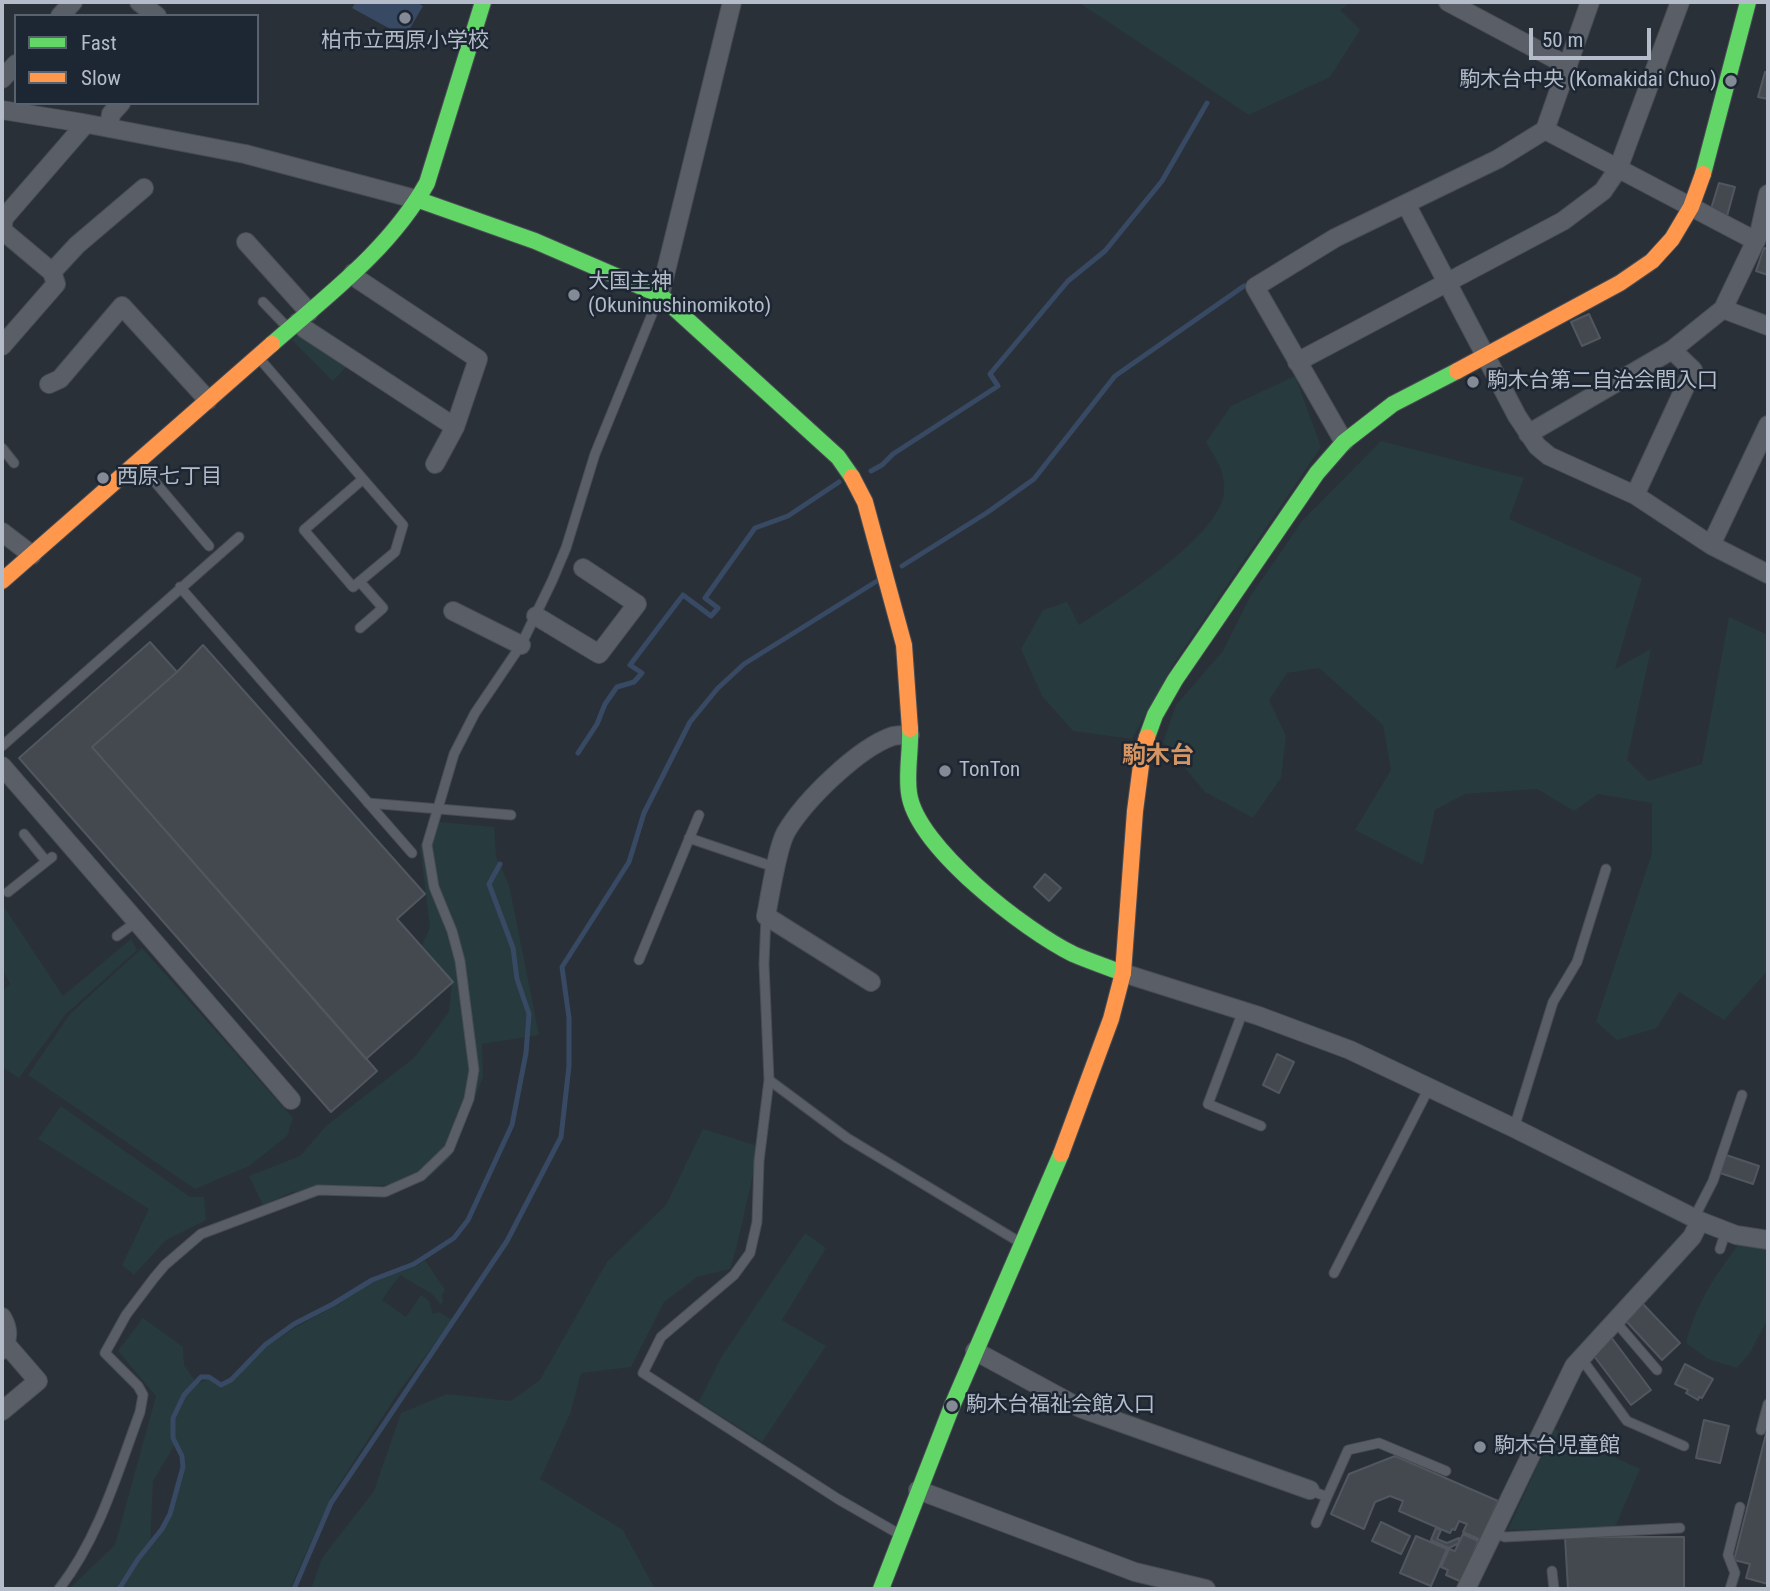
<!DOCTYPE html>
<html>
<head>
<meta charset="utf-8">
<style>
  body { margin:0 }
  #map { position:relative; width:1770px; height:1591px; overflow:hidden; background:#2a3038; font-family:"Roboto Condensed",sans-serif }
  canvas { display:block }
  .frame { position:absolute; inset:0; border:4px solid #b4bcc9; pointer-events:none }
  .legend { position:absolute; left:14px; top:14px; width:245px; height:91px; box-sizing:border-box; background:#1d2633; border:2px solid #59626f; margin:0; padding:9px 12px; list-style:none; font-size:21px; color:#b4bcc9 }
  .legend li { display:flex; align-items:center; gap:14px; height:35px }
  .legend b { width:35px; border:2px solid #59626f }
  .scale { position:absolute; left:1529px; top:28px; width:122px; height:32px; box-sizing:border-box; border:4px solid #b4bcc9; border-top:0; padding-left:9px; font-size:21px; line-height:24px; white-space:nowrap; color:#b4bcc9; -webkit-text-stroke:5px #1d2633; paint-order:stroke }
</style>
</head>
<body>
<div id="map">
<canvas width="1770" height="1591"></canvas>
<div class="frame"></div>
<ul class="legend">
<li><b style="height:9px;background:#63d668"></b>Fast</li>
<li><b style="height:9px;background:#ff974d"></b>Slow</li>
</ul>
<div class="scale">50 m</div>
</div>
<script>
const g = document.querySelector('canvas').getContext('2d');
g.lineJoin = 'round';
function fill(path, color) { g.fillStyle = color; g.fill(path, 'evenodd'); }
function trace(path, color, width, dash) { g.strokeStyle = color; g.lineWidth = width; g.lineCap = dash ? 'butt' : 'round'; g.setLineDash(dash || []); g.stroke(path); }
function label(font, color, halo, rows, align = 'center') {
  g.font = font + ' "Roboto Condensed","Noto Sans JP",sans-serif'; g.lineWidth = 5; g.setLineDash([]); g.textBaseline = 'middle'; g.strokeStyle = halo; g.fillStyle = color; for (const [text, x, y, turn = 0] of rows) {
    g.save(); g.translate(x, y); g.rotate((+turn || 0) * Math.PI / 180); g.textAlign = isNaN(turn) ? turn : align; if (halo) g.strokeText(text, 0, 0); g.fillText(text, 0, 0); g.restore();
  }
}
fill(new Path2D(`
  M1078 2H1351L1340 10 1360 30 1330 77 1249 115Z
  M298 334 347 366 333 381 292 340Z
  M1295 376 1321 447 1174 663 1132 739 1073 731 1042 696 1021 649 1043 610 1067 602 1079 625C1115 602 1221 536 1224 492 1226 472 1216 459 1206 442L1231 406Z
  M1381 441 1524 478 1509 519 1642 578 1615 669 1651 649 1627 760 1648 781 1702 764 1729 617 1768 635V970L1724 1020 1679 992 1657 1028 1617 1040 1596 1022 1652 853V803L1598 794 1574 811 1537 789 1465 794 1435 810 1423 865 1355 830 1391 770 1383 725 1319 668 1287 673 1269 700 1286 736 1281 778 1253 818 1205 792 1163 742 1176 705 1223 651 1250 597 1302 521Z
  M438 822 494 827 496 856 509 885 539 1035 482 1044 483 1077 450 1158 423 1182 292 1192 263 1205 249 1176 300 1156 326 1126 414 1058 449 1012 452 981 422 945 430 928 420 846Z
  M2 904 63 996 131 939 137 950 66 1014 19 1078 2 1067V992L10 984 2 968Z
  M142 948 293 1118 287 1136 249 1166 195 1189 28 1075 70 1014Z
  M61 1106 190 1197H204L206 1220 166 1240 134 1275 122 1265 149 1209 38 1139Z
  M703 1129 761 1147C748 1187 743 1229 730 1269L697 1277 664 1302 631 1367 581 1373 570 1414 540 1479 623 1530 655 1589H311L322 1558 374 1491 401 1413 447 1394 511 1401 540 1380 607 1262 666 1205Z
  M805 1233 826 1248 782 1320 826 1346 762 1442 699 1402 722 1356Z
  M1739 1244 1768 1248V1318L1750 1353 1737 1368 1708 1359 1686 1343C1697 1302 1714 1277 1739 1244Z
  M425 1260 445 1290 442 1295 443 1303 440 1304 432 1294 400 1275 382 1300 406 1317 421 1295 429 1301 433 1314 439 1312 452 1320 400 1390 332 1495 290 1589H69L115 1545 156 1396 118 1351 143 1318 183 1347 184 1365 197 1384 208 1379 226 1385 269 1345 296 1327 339 1304 370 1283 417 1266ZM176 1443 184 1455 185 1461C177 1494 173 1521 150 1547L153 1481Z
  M1554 1429 1640 1469 1615 1527 1508 1530Z`), '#273a3e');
fill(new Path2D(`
  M356 2H416L423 6 405 37 352 8Z`), '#384963');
trace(new Path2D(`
  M871 471 882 465 893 454 998 386 990 374 1068 281 1105 251 1162 181 1207 103
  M902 566 988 512 1034 479 1115 376 1244 286
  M578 753 597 724 605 704 617 687 634 682 642 673 630 665 683 595 711 616 718 608 705 598 755 528 788 516 839 482
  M119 1589 138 1559 162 1529 170 1514 183 1467 182 1456 173 1438V1418L184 1395 201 1377H209L221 1385 231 1380 265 1345 294 1324 333 1304 372 1280 414 1264 454 1238 468 1220 512 1125 526 1053 529 1014 517 979 513 948 489 884 500 864
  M294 1589 331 1503 507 1241 561 1137 569 1066V1018L562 967 629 862 644 813 690 722 718 688 744 664 877 581`), '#384963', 5);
const building = new Path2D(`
  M1765 72 1768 73V99L1758 97Z
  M1719 183 1735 187 1727 216 1710 212Z
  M1764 248 1768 249V275L1756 271Z
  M1589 314 1600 338 1582 346 1571 322Z
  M150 642 177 672 92 747 377 1071 331 1112 19 758Z
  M203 645 425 894 397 919 453 982 366 1059 92 747 177 672Z
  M1045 874 1061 888 1049 901 1034 887Z
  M1277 1054 1294 1062 1279 1093 1263 1085Z
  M1726 1155 1759 1166 1753 1184 1720 1173Z
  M1643 1304 1680 1343 1662 1360 1626 1321Z
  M1611 1337 1651 1390 1631 1405 1591 1352Z
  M1685 1364 1713 1379 1702 1398 1699 1397 1698 1400 1686 1393 1688 1390 1675 1384Z
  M1704 1420 1729 1426 1720 1463 1696 1458Z
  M1768 1426V1584L1746 1578 1750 1564 1734 1560Z
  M1395 1456 1498 1501 1481 1540 1463 1532 1467 1524 1459 1521 1455 1530 1452 1529 1450 1533 1399 1511 1403 1501 1390 1496 1375 1502 1364 1529 1331 1514 1349 1474Z
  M1381 1522 1410 1536 1401 1554 1372 1541Z
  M1436 1528 1441 1530 1437 1539 1447 1543 1459 1538V1543L1449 1548 1431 1540Z
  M1463 1534 1478 1541 1462 1582 1446 1575 1448 1570 1441 1567 1449 1549 1455 1551Z
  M1416 1536 1447 1549 1431 1586 1400 1573Z
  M1565 1537H1684V1589H1568Z`);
fill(building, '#444950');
trace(building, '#52575f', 2);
const lane = new Path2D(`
  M263 302 288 328
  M259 358 363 479 304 530 353 587 395 552 403 525 363 479
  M2 448 14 463
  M139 463 209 546
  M360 582 383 608 360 628
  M180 587 412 853
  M2 746 239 537
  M368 803 511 815
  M24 834 46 861
  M689 838 777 868
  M8 892 52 857
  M766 916 764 964 769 1080 847 1138 1021 1243
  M117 936 136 922
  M639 960 699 815
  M1243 1011 1208 1104 1261 1126
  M769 1080 759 1161 757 1222 750 1253 734 1275 661 1337 643 1373 838 1499 899 1534
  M1514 1128 1553 1002 1577 962 1606 869
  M1694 1218 1713 1181 1742 1095
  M1720 1249 1726 1231
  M1334 1273 1429 1088
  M1615 1321 1657 1370
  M1581 1358 1627 1421 1684 1446
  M1761 1430 1768 1404
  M1310 1490 1327 1497 1348 1450 1379 1443 1446 1471
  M1316 1523 1327 1497
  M1493 1533 1505 1537 1680 1528
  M1552 1571 1554 1589
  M59 1589C99 1538 118 1471 140 1412L143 1395 138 1386 105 1353 126 1315 154 1278 165 1265 201 1234 318 1190 385 1192 421 1176 449 1149 469 1099 474 1070 460 961 452 931 434 887 427 845 454 754 475 713 521 645 552 581 566 548 595 454 659 297
  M1730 1589 1735 1573 1728 1555 1740 1507`);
const street = new Path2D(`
  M139 2 157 16
  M1448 2 1568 66
  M60 16 73 2
  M2 79 16 64
  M2 110 83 123 245 154 419 200
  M109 128 111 114 121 103
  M1545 130 1756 241
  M1406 204 1517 416 1537 446 1549 456 1635 495 1711 545 1768 574
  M2 230 52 272 56 284 2 346
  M2 230 4 218 82 128 83 123
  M246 242 309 312
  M52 272 77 245 144 188
  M353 273 359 280 478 359 455 427 435 464
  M660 295 732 2
  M1723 309 1759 234 1768 194
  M298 322 305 329 455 427
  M1297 362 1563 221 1603 191 1618 169 1680 2
  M49 384 60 379 122 306 208 400
  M1528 434 1672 350 1723 309 1768 326
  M1344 442 1255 287 1335 238 1498 159 1545 130 1590 2
  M1635 495 1693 370 1672 350
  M2 532 32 555
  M1711 545 1768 425
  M453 611 521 645
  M536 616 599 654 637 604 583 568
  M2 766 291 1100
  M1123 973 1259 1016 1350 1050 1514 1128 1700 1221 1736 1235 1768 1240
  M871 982 766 916C770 896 777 848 786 832 805 800 858 748 893 736 898 735 905 735 910 735
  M2 1317C9 1329 9 1338 2 1350
  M975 1351 1080 1408 1310 1490
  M2 1411 38 1381 6 1344
  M918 1490 1135 1572 1206 1589
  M1466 1589 1574 1366 1692 1237 1700 1221`);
const fast = new Path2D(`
  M1703 174 1748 2
  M419 200 535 241 660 295 838 457 852 477
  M272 344C328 295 390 249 427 183L483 2
  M910 729C911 750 906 773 909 793 916 847 1026 931 1073 954 1089 961 1107 967 1123 973
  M1147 737 1155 715 1175 680 1317 473 1344 442 1393 404 1457 371
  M881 1589 952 1406 1061 1154`);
const slow = new Path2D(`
  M1457 371 1620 283 1652 261 1672 239 1691 207 1703 174
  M852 477 865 502 904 645 910 729
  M2 581 272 344
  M1061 1154 1111 1019 1123 973 1135 811 1143 750 1147 737`);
trace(lane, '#484c53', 11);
trace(street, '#484c53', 20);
trace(fast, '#484c53', 18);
trace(slow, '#484c53', 18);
trace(lane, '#5a5e66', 9);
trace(street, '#5a5e66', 18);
trace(fast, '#63d668', 16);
trace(slow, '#ff974d', 16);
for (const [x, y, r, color] of [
  [405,18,7,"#848b96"],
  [1731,81,7,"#848b96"],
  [574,295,7,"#848b96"],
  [1473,382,7,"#848b96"],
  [103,478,7,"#848b96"],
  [945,771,7,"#848b96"],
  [952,1406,7,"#848b96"],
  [1480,1447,7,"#848b96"]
]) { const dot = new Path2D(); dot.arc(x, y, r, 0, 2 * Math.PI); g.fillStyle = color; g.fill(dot); trace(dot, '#1d2633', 2.5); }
label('21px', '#b4bcc9', '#1d2633', [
  ["柏市立西原小学校",405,42,"center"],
  ["駒木台中央 (Komakidai Chuo)",1717,81,"right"],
  ["大国主神",588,283],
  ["(Okuninushinomikoto)",588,307],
  ["駒木台第二自治会間入口",1487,382],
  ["西原七丁目",117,478],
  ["TonTon",959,771],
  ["駒木台福祉会館入口",966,1406],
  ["駒木台児童館",1494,1447]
], 'left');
label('bold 24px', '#d59563', '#1d2633', [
  ["駒木台",1158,757]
]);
</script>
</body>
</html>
